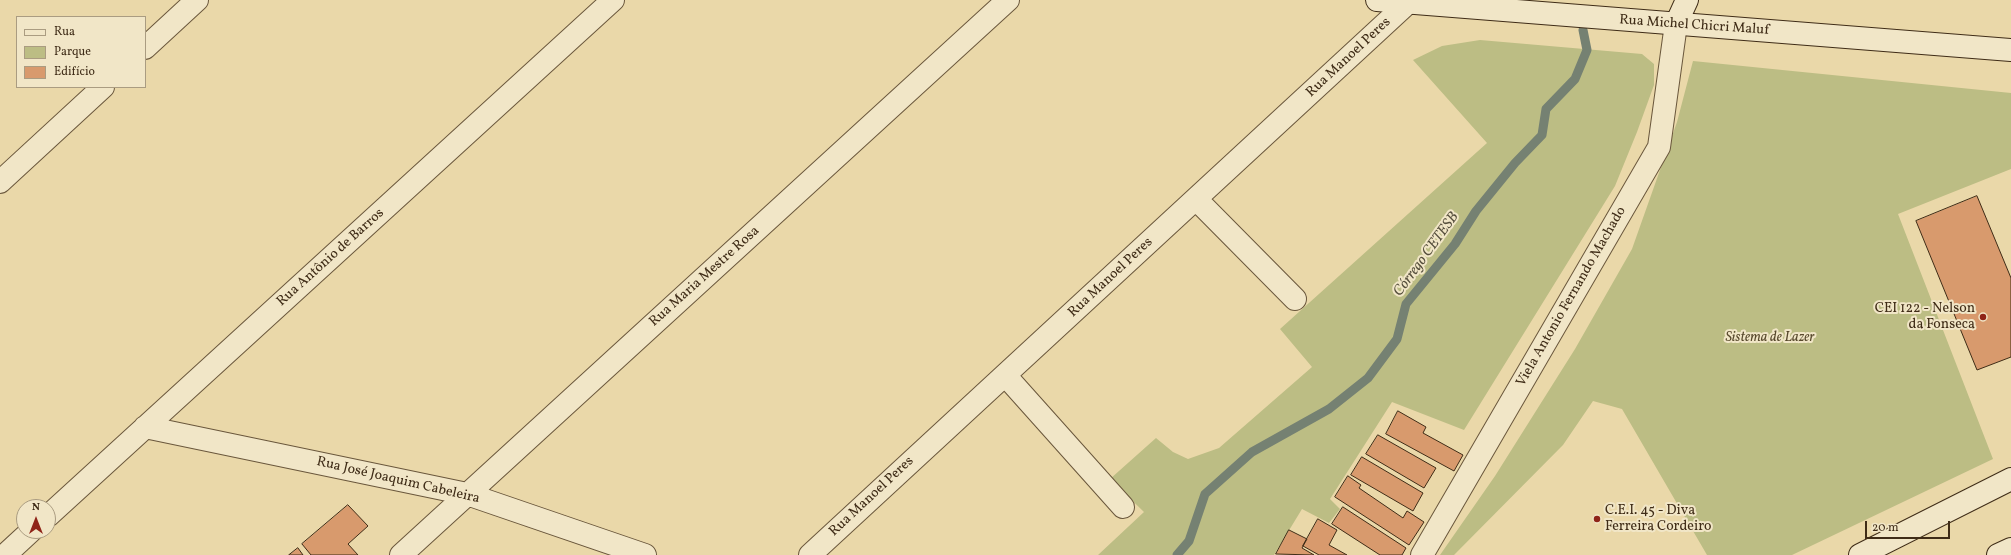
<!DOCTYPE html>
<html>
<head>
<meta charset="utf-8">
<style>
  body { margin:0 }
  #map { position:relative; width:2011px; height:555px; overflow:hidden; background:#ead8a9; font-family:Vollkorn,serif }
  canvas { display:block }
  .legend { position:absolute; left:16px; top:16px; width:130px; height:72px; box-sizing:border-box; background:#f1e6c7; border:1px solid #aa9c81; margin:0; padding:5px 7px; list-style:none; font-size:12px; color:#3f2c17 }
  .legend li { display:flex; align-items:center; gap:8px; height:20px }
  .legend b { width:20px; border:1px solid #aa9c81 }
  .north { position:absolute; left:16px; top:499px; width:40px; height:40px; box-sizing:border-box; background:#f1e6c7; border:1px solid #aa9c81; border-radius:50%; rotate:0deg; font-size:11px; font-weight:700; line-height:16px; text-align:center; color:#3f2c17 }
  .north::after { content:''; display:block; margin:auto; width:14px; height:18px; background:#8f2418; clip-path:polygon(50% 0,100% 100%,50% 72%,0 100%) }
  .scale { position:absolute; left:1865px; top:521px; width:85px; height:18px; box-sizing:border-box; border:2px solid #3f2c17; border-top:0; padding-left:5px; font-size:12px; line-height:14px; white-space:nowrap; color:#3f2c17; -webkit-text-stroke:3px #f1e6c7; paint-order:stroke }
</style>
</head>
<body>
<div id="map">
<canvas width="2011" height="555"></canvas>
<ul class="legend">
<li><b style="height:5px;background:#f1e6c7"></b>Rua</li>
<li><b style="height:11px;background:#bcbd84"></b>Parque</li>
<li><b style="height:11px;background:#d89a6d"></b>Edifício</li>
</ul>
<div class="north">N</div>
<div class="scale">20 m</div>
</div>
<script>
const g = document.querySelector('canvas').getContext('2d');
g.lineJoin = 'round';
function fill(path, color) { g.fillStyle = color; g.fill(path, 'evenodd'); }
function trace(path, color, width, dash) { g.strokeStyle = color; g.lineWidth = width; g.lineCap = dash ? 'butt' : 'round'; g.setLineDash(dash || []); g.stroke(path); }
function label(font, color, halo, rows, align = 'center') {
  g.font = font + ' Vollkorn,serif'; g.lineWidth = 4; g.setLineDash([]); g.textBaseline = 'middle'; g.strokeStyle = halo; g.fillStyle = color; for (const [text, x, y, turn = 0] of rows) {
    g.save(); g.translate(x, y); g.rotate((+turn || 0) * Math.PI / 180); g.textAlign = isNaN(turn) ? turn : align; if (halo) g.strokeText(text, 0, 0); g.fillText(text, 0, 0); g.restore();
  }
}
fill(new Path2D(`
  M1480 40 1642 54 1654 64V85L1637 132 1615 186 1464 430 1392 402 1330 499 1340 509 1329 523 1302 509 1274 555H1098L1144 512 1110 479 1156 438 1173 452 1188 459 1219 448 1312 367 1280 329 1487 143 1413 60 1442 46Z
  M1693 61 2011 93V169L1898 214 1993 459 1792 555H1707L1622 409 1593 401 1563 445 1454 555H1440L1495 476 1575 349 1632 249 1677 122Z`), '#bcbd84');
trace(new Path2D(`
  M1177 555 1189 541 1205 494 1252 452 1329 409 1368 378 1397 339 1406 304 1455 244 1476 211 1515 163 1542 135 1546 109 1575 79 1587 50 1583 30`), '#758172', 9);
const building = new Path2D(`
  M1977 196 2011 278V357L1977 370 1916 221Z
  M1398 411 1426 427 1423 433 1463 455 1454 471 1386 434Z
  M1378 435 1436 468 1424 488 1366 454Z
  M1362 457 1423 493 1413 511 1351 475Z
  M1348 476 1361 485 1359 488 1403 518 1407 511 1424 522 1409 545 1335 497Z
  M348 505 368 526 348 544 358 555H311L302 544Z
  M1343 507 1406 548 1402 555H1380L1332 524Z
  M1318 519 1337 530 1329 545 1347 555H1319L1303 546Z
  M1289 530 1307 539 1302 548 1314 555 1276 554Z
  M298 548 303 555H289Z`);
fill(building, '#d89a6d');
trace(building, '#3f2c17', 1);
const street = new Path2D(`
  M145 48 197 0
  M0 182 103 87
  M1196 199 1295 299
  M1005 375 1123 507
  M145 427 467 494 645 555
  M48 516 613 0
  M5 555 31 531
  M401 555 1008 0
  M810 555 1411 0
  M1422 555 1659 147 1676 24`);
const secondary = new Path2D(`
  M1377 0 2011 50
  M1676 24 1687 0
  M1860 555 2011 479
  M1998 555 2011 549`);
trace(street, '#6a573c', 24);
trace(secondary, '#3f2c17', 24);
trace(street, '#f1e6c7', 22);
trace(secondary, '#f1e6c7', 22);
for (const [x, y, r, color] of [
  [1983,317,4,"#8f2418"],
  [1597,519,4,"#8f2418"]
]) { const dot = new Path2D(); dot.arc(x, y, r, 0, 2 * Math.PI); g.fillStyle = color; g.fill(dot); trace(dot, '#f1e6c7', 1.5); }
label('14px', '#3f2c17', '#f1e6c7', [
  ["Rua Michel Chicri Maluf",1694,26,4],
  ["Rua Manoel Peres",1349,58,-43],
  ["Rua Antônio de Barros",331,258,-42],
  ["Rua Maria Mestre Rosa",705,277,-42],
  ["Rua Manoel Peres",1111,278,-43],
  ["Viela Antonio Fernando Machado",1572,297,-60],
  ["Rua José Joaquim Cabeleira",398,481,13],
  ["Rua Manoel Peres",872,497,-43]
]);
label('14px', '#3f2c17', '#f1e6c7', [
  ["CEI 122 - Nelson",1975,309],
  ["da Fonseca",1975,325],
  ["C.E.I. 45 - Diva",1605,511,"left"],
  ["Ferreira Cordeiro",1605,527,"left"]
], 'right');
label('italic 14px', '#58492d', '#f1e6c7', [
  ["Sistema de Lazer",1770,338]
]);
label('italic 15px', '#564f3d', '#f1e6c7', [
  ["Córrego CETESB",1427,255,-54]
]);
</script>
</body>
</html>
